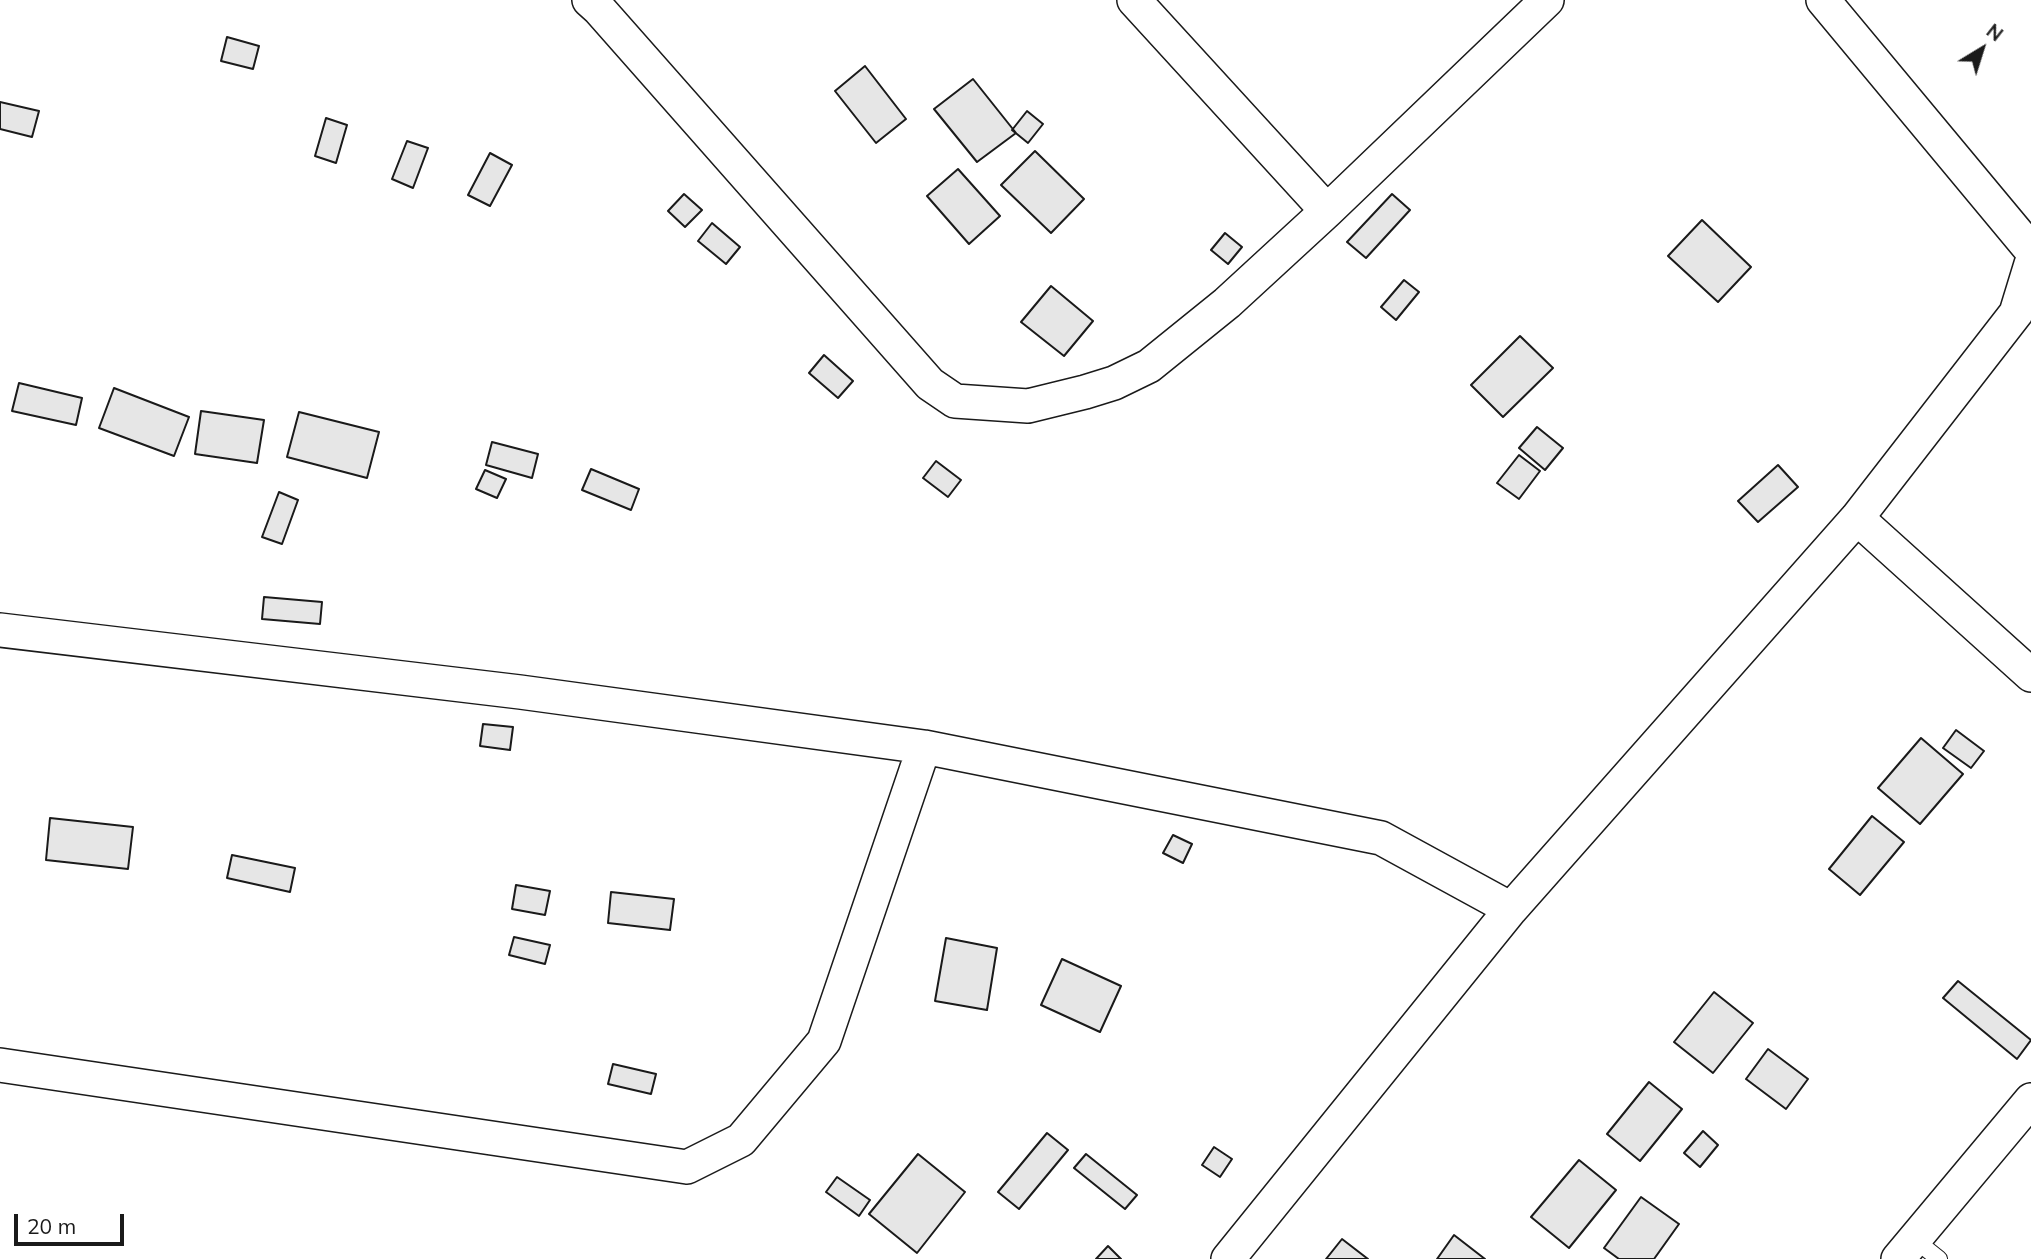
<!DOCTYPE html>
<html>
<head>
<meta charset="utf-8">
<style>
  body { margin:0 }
  #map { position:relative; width:2031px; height:1259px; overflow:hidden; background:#fff; font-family:Mulish,sans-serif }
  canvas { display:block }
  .north { position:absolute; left:1947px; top:14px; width:70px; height:70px; -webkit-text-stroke:5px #fff; paint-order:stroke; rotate:38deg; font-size:19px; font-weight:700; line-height:28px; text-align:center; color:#1a1a1a }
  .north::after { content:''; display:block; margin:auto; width:24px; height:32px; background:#1a1a1a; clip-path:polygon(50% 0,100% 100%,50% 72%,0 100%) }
  .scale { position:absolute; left:14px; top:1214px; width:110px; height:32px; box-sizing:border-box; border:4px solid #1a1a1a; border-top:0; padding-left:9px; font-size:21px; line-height:24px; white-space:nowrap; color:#1a1a1a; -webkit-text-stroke:5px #fff; paint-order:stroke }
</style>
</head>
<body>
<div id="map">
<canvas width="2031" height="1259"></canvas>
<div class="north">N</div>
<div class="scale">20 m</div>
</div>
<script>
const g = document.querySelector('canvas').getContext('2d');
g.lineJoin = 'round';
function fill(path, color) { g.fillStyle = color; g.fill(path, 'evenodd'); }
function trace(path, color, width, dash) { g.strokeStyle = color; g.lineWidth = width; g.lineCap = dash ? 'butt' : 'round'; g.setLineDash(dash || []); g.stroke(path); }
const building = new Path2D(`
  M227 37 259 46 253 69 221 61Z
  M865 66 906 119 876 143 835 91Z
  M973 79 1016 133 977 162 934 109Z
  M0 102 39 111 32 137 0 129Z
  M1027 111 1043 124 1028 143 1012 130Z
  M326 118 347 125 336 163 315 156Z
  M407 141 428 148 413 188 392 179Z
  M1035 151 1084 199 1051 233 1001 185Z
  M490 153 512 165 490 206 468 195Z
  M958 169 1000 216 969 244 927 196Z
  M684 194 702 210 685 227 668 211Z
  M1392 194 1410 210 1366 258 1347 242Z
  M1702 220 1751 267 1718 302 1668 256Z
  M712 223 740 247 726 264 698 241Z
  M1225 233 1242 247 1228 264 1211 250Z
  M1404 280 1419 292 1396 320 1381 307Z
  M1051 286 1093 321 1064 356 1021 322Z
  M1520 336 1553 368 1503 417 1471 385Z
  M824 355 853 381 838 398 809 373Z
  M19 383 82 398 76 425 12 411Z
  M114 388 189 417 174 456 99 428Z
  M201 411 264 420 257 463 195 454Z
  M299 412 379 432 367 478 287 457Z
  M1537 427 1563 448 1545 470 1519 448Z
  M492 442 538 454 532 478 486 465Z
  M1519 455 1540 471 1519 499 1497 483Z
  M936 461 961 480 948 497 923 478Z
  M1778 465 1798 487 1758 522 1738 501Z
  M591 469 639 489 631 510 582 490Z
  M485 470 506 479 497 498 476 489Z
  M279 492 298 500 282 544 262 537Z
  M264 597 322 602 320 624 262 619Z
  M483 724 513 727 510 750 480 746Z
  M1956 730 1984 751 1971 768 1943 748Z
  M1921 738 1963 774 1920 824 1878 788Z
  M1872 816 1904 842 1860 895 1829 869Z
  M50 818 133 827 128 869 46 860Z
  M1173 835 1192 844 1183 863 1163 853Z
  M232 855 295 868 290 892 227 878Z
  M516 885 550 891 545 915 512 909Z
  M611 892 674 899 670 930 608 923Z
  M514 937 550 945 545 964 509 955Z
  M946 938 997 948 987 1010 935 1001Z
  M1062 959 1121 986 1100 1032 1041 1005Z
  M1958 981 2031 1040 2017 1059 1943 998Z
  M1714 992 1753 1023 1713 1073 1674 1042Z
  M1768 1049 1808 1079 1786 1109 1746 1079Z
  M613 1064 656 1074 651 1094 608 1084Z
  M1649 1082 1682 1109 1640 1161 1607 1134Z
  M1703 1131 1718 1145 1700 1167 1684 1153Z
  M1047 1133 1068 1150 1019 1209 998 1192Z
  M1214 1147 1232 1159 1220 1177 1202 1165Z
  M918 1154 965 1192 917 1253 869 1214Z
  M1086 1154 1137 1195 1125 1209 1074 1168Z
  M1579 1160 1616 1190 1569 1248 1531 1217Z
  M837 1177 870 1200 859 1216 826 1192Z
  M1641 1197 1679 1224 1654 1259H1619L1604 1248Z
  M1454 1235 1485 1259H1437Z
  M1342 1239 1368 1259H1326Z
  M1108 1246 1121 1259H1096Z`);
fill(building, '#e6e6e6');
trace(building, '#1a1a1a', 2);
const service = new Path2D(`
  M1914 1239 1939 1259`);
const minor = new Path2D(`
  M589 0 599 9 930 384 955 401 1028 406 1085 392 1114 383 1149 366 1227 303 1327 211 1547 0
  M1134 0 1327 211
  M1823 0 2031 250
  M1857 518 2031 675
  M0 630 520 692 924 747 1381 838 1511 909
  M0 1065 687 1167 741 1140 824 1041 924 747
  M1228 1259 1511 909 1857 518 2016 313 2031 264
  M1898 1259 2031 1100`);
trace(service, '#1a1a1a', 18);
trace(minor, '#1a1a1a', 36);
trace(service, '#fff', 16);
trace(minor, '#fff', 33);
</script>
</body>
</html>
